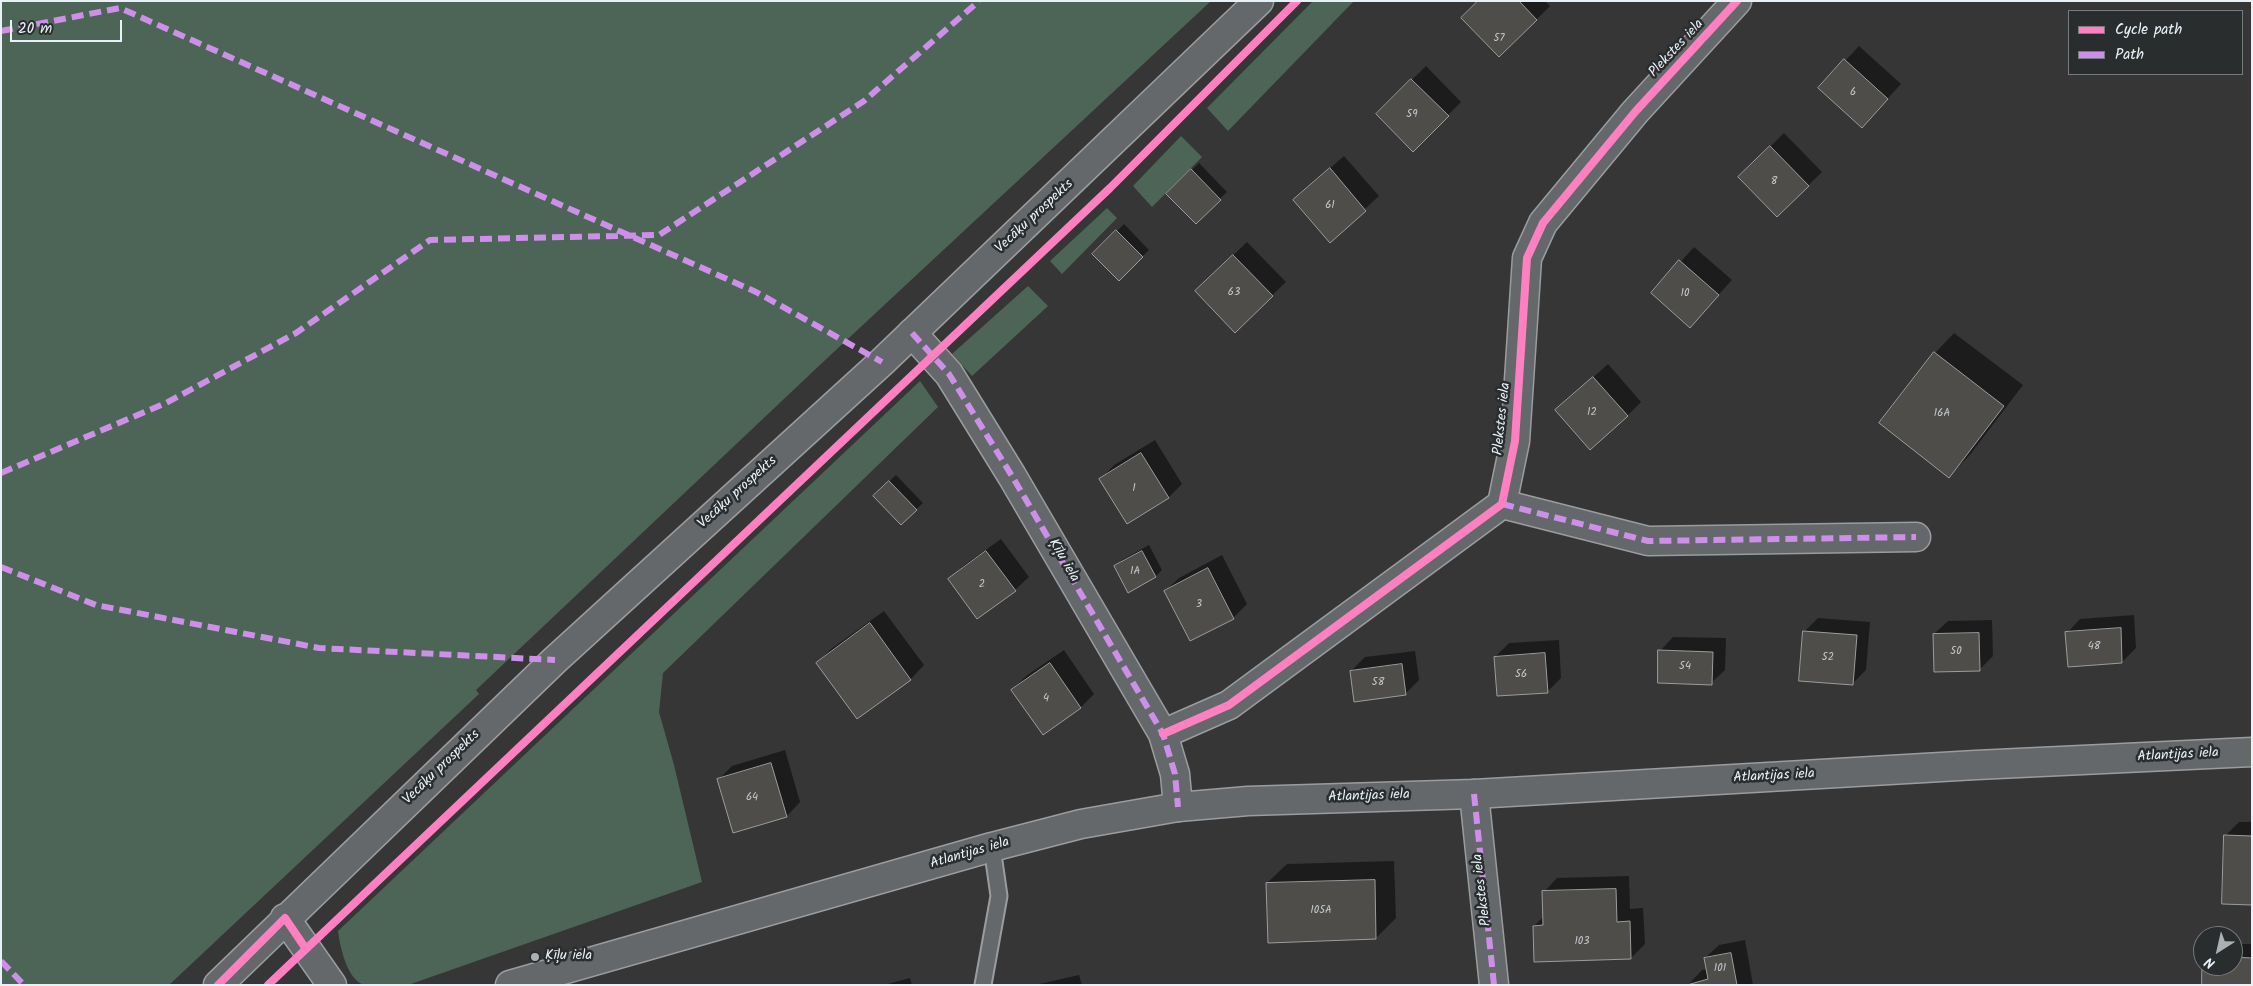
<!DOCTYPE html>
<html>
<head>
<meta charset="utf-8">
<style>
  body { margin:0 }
  #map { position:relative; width:2253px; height:986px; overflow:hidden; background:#363636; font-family:Kalam,sans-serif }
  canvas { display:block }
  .frame { position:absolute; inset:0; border:2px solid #e8f1f8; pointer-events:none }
  .legend { position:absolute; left:2068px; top:10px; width:175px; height:65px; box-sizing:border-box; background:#2a2d2e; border:1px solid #767b7f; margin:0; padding:6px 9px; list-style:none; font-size:15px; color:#e8f1f8 }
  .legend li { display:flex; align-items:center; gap:10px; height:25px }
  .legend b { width:25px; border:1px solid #767b7f }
  .north { position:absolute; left:2193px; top:926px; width:50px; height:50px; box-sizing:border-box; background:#2a2d2e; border:1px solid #767b7f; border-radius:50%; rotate:215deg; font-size:14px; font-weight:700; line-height:20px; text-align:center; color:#e8f1f8 }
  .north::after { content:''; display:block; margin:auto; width:18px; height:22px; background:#aab0b4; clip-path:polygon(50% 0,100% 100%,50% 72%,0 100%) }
  .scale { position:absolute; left:10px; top:20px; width:112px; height:22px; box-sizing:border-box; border:2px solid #e8f1f8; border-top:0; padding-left:6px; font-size:15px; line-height:18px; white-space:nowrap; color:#e8f1f8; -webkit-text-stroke:4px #2a2d2e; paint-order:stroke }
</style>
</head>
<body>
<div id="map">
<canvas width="2253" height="986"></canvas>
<div class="frame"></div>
<ul class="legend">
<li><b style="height:6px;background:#ff80c0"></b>Cycle path</li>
<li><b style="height:6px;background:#ce8fe9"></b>Path</li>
</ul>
<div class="north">N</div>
<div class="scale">20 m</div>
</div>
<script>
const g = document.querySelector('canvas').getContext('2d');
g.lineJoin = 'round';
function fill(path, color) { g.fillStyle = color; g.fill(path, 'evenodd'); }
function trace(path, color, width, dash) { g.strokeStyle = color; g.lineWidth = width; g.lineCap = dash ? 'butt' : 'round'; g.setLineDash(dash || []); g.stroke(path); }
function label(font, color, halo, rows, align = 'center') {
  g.font = font + ' Kalam,sans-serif'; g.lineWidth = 5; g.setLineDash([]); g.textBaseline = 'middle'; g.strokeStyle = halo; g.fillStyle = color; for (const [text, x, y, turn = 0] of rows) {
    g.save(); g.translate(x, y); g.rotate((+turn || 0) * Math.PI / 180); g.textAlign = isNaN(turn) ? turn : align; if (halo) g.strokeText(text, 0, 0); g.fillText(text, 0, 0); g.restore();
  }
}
fill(new Path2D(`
  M1 1H1211L822 363 476 690 479 694 169 985H1Z
  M1313 1H1354L1228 131 1207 108Z
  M1181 136 1202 157 1152 207 1133 186Z
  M1107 208 1117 218 1062 274 1050 261Z
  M1028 286 1048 306 972 376 952 354Z
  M920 381 938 407 663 673 659 712 674 765 702 882 408 985C395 985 378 986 365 985 347 981 340 946 338 931Z`), '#4d6556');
fill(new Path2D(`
  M1480 1H1545L1550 6 1536 20Z
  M1859 46 1901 84 1862 126 1820 88Z
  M1426 66 1461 102 1413 150 1377 114Z
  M1784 133 1822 172 1777 216 1740 177Z
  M1344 156 1379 196 1330 241 1294 200Z
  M1199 163 1227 192 1196 222 1168 194Z
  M1124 224 1149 250 1119 279 1094 254Z
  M1247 242 1286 282 1235 331 1211 277Z
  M1694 247 1732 280 1690 326 1652 293Z
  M1954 333 2023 385 1969 456 1949 476 1935 353Z
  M1608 364 1641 402 1627 416 1557 410Z
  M1155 440 1182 484 1169 497 1128 523 1101 479 1114 465Z
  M896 475 923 503 901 523 874 496Z
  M1001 539 1029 577 1015 590 950 579 963 566Z
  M1149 545 1162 570 1156 576 1115 566 1122 560Z
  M1222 555 1247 604 1233 618 1165 591 1179 578Z
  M884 611 924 665 911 679 857 718 817 663 831 649Z
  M2134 615 2136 648 2122 662 2067 633 2080 619Z
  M1818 618 1870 622 1866 670 1853 683 1804 632Z
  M1992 620 1993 656 1979 670 1934 634 1948 621Z
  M1673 637 1726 638 1725 670 1711 683 1660 651Z
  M1559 640 1561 678 1547 692 1495 657 1509 643Z
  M1064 650 1094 694 1081 707 1012 690 1026 676Z
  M1415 651 1419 680 1405 694 1351 671 1365 657Z
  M785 750 800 802 787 816 719 779 732 766Z
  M2239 822H2252V903L2225 836Z
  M1394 861 1396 918 1376 938 1267 883 1287 864Z
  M1629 876 1630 909 1643 908 1645 944 1631 958 1534 926 1544 916V892L1557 878Z
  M1745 940 1753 985H1688L1702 970 1707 969 1705 958 1719 945Z
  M2233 944H2252V985L2203 966H2233Z
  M1079 975 1082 985H1035Z
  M910 978 912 985H884Z`), '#0007');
const building = new Path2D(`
  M1478 1H1519L1537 20 1499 57 1461 18Z
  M1844 59 1888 99 1862 128 1818 88Z
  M1411 79 1449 116 1413 152 1376 114Z
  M1770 146 1809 186 1777 217 1738 177Z
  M1330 168 1366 211 1330 243 1293 200Z
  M1191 169 1221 200 1196 224 1166 194Z
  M1116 230 1143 257 1119 281 1092 254Z
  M1233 255 1273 296 1235 333 1195 291Z
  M1679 260 1719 295 1690 328 1651 293Z
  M1934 352 2004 406 1949 478 1879 423Z
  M1593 377 1628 416 1590 450 1555 410Z
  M1141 453 1169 498 1127 524 1099 479Z
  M889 481 917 510 901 525 873 496Z
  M986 551 1016 591 977 619 948 579Z
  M1142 551 1156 577 1128 593 1114 566Z
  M1208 568 1234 619 1190 641 1164 591Z
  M870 623 911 680 857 719 816 663Z
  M2121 628 2122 663 2068 667 2065 632Z
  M1803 631 1857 635 1853 685 1799 681Z
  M1979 633 1980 671 1934 672 1933 634Z
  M1658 650 1713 652 1712 685 1658 683Z
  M1545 653 1548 693 1497 696 1494 657Z
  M1050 663 1081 708 1043 735 1011 690Z
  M1402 664 1406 695 1354 702 1350 671Z
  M771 763 787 817 733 833 717 779Z
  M2224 835 2252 836V905L2222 904Z
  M1375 880 1376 939 1268 943 1266 883Z
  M1616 889 1617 922 1630 921 1631 959 1534 962 1533 926 1543 925 1542 891Z
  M1731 953 1737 985H1687L1708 979 1704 958Z
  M2202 957 2203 966H2233V957L2252 958V985H2202Z`);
fill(building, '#4f4d4a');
trace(building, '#9b9c9e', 1);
const lane = new Path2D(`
  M983 985 999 896 992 847`);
const street = new Path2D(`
  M912 333 949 374 1012 476 1163 734 1175 774 1178 807
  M1502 504 1648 541 1916 537
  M1163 734 1229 705 1502 504 1515 441 1527 258 1543 223 1635 112 1737 1
  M1474 794 1494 985`);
const secondary = new Path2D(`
  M285 918 332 985
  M218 985 555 660 882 362 1259 1
  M510 985 992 847 1081 824 1178 807 1248 801 1474 794 1976 765 2252 752`);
trace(lane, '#9b9c9e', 19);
trace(street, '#9b9c9e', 31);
trace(secondary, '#9b9c9e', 31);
trace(lane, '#65686b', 15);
trace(street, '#65686b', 28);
trace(secondary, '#65686b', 28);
trace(new Path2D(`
  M1 31 120 8 756 292 882 362
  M912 333 949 374 1012 476 1163 734 1175 774 1178 807
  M1 473 166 403 296 333 430 240 659 235 864 101 979 1
  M1502 504 1648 541 1916 537
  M1 567 96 605 319 648 555 660
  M1474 794 1494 985
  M1 961 24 985`), '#ce8fe9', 6, [12, 6]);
trace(new Path2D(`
  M1163 734 1229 705 1502 504 1515 441 1527 258 1543 223 1635 112 1737 1
  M218 985 285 918 306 949
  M268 985 1110 188 1297 1`), '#ff80c0', 8);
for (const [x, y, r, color] of [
  [535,957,5,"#aab0b4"]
]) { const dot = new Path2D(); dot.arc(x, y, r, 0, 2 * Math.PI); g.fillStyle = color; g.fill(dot); trace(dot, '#2a2d2e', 2); }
label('11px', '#c2c8cc', null, [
  ["57",1499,39],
  ["6",1853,93],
  ["59",1412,115],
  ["8",1774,182],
  ["61",1330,206],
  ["63",1234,293],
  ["10",1685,294],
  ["12",1592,413],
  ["16A",1942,414],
  ["1",1134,489],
  ["1A",1135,572],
  ["2",982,585],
  ["3",1199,605],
  ["48",2094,647],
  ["50",1956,652],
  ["52",1828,658],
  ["54",1685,667],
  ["56",1521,675],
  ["58",1378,683],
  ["4",1046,699],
  ["64",752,798],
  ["105A",1321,911],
  ["103",1582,942],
  ["101",1720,969]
]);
label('14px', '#e8f1f8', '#2a2d2e', [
  ["Plekstes iela",1677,49,-47],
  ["Vecāķu prospekts",1035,217,-43],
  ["Plekstes iela",1503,419,-84],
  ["Vecāķu prospekts",738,493,-42],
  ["Ķīļu iela",1063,561,60],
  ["Atlantijas iela",2178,756,-3],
  ["Vecāķu prospekts",442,768,-44],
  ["Atlantijas iela",1774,777,-3],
  ["Atlantijas iela",1369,797,-2],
  ["Atlantijas iela",970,854,-16],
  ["Plekstes iela",1483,890,-97]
]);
label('14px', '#e8f1f8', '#2a2d2e', [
  ["Ķīļu iela",545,957]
], 'left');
</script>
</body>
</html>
